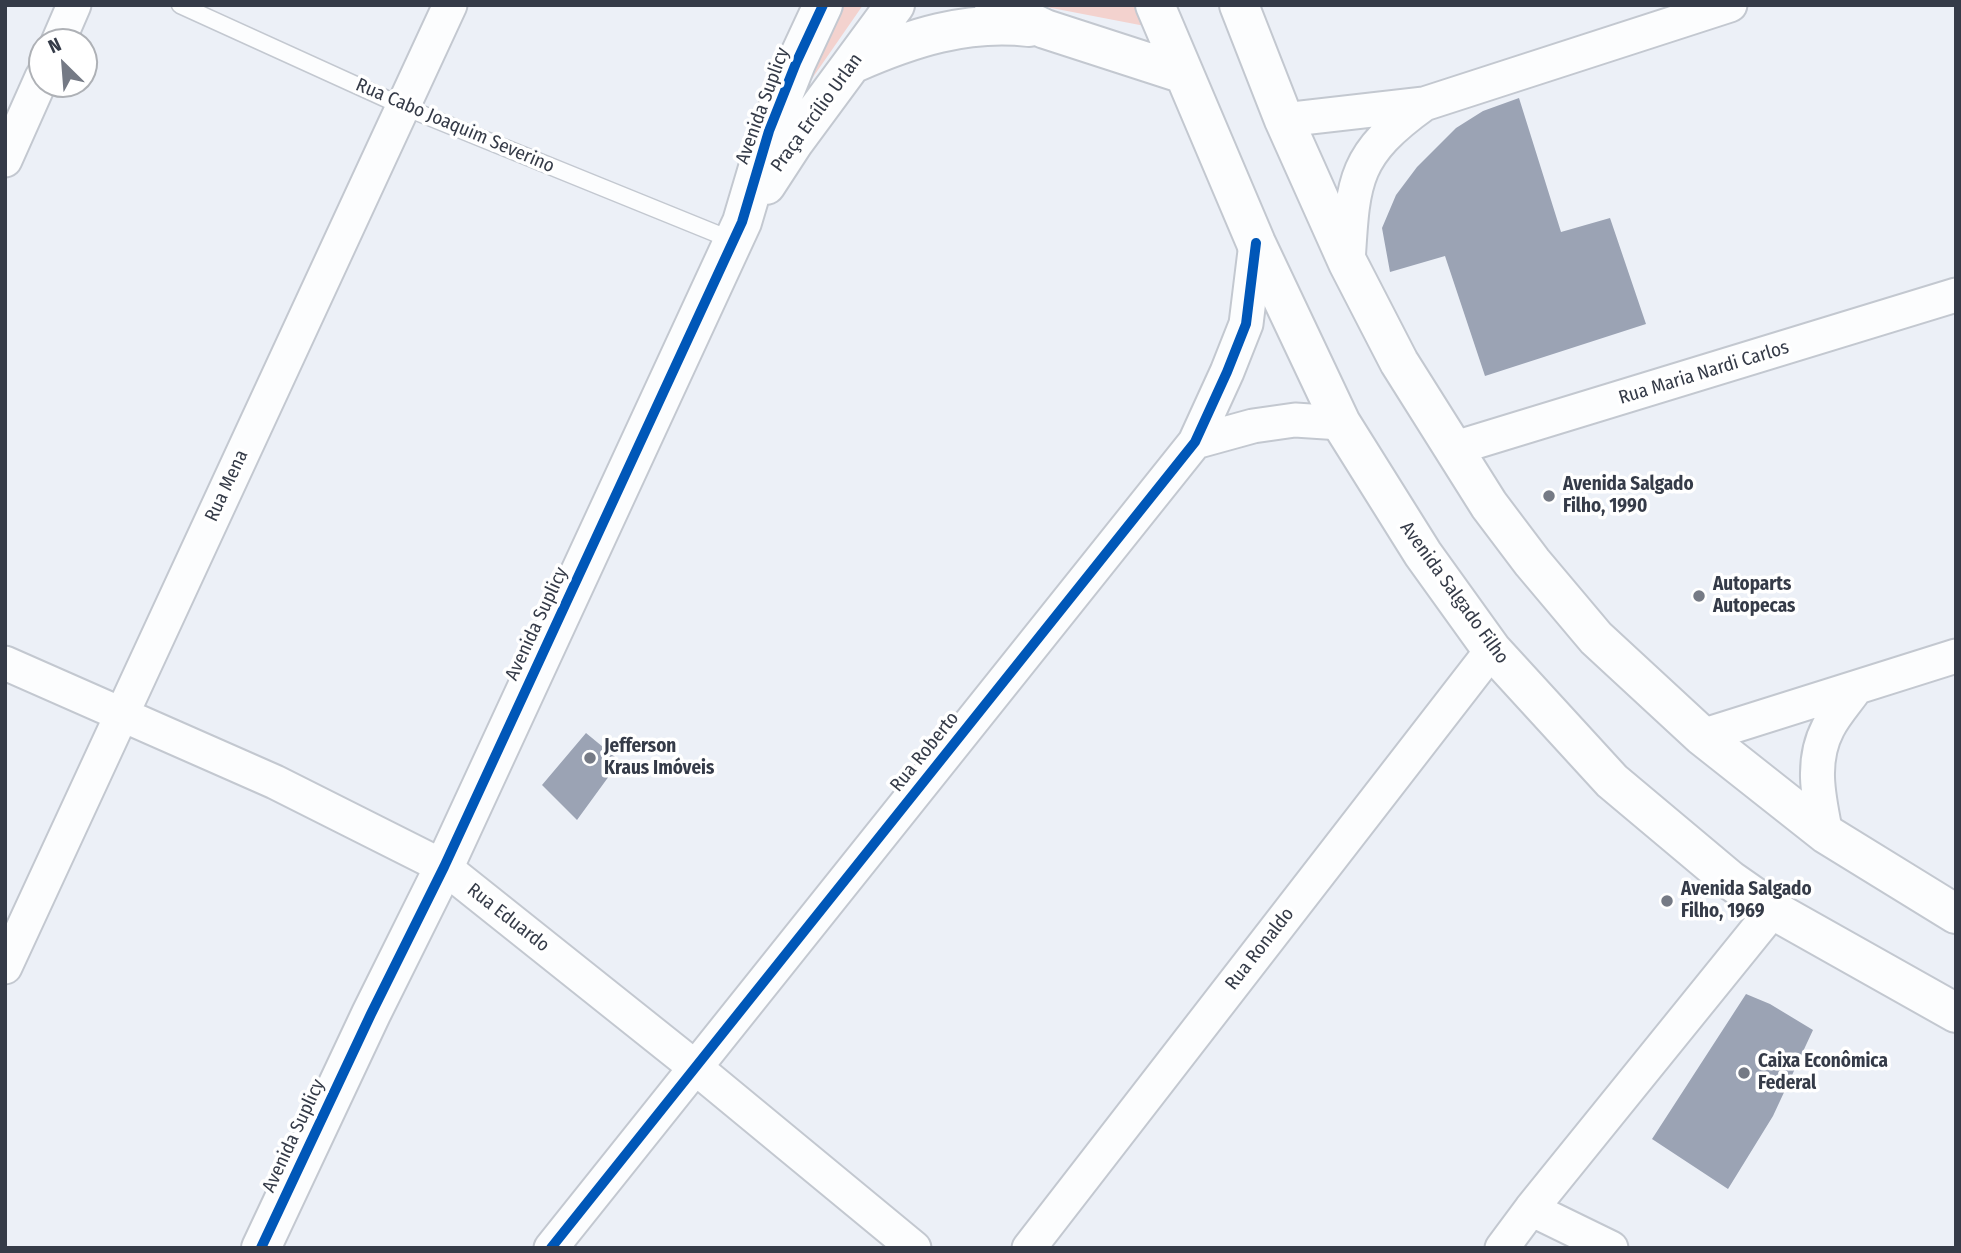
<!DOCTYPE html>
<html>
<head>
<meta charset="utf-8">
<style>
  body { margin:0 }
  #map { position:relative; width:1961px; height:1253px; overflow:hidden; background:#ecf0f7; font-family:"Fira Sans Condensed",sans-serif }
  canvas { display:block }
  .frame { position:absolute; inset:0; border:7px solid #353b48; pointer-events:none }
  .north { position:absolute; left:28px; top:28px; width:70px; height:70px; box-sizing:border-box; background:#fff; border:2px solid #aeb1b6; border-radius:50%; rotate:335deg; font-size:19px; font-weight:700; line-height:28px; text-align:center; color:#353b48 }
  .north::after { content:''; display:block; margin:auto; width:24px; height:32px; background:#757a85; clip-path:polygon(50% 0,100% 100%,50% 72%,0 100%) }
</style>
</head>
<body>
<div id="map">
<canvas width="1961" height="1253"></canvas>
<div class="frame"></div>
<div class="north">N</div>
</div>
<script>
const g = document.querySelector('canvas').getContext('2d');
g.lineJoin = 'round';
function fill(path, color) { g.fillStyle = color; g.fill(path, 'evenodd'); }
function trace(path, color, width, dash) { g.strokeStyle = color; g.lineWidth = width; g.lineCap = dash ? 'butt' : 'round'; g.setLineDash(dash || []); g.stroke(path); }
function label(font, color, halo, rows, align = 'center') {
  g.font = font + ' "Fira Sans Condensed",sans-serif'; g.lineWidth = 7; g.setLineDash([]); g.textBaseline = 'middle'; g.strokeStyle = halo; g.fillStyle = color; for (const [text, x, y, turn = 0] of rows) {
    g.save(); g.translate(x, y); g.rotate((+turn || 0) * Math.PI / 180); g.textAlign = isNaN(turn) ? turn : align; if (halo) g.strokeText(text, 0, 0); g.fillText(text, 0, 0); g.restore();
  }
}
fill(new Path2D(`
  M842 5H863L793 106Z
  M1036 5H1136L1145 26Z`), '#f3d2ce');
fill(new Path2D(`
  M1519 98 1561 232 1610 218 1646 324 1485 376 1445 256 1390 272 1382 228 1396 195 1417 167 1456 128 1483 111Z
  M586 733 620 761 577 820 542 785Z
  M1746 994 1770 1004 1813 1030 1773 1116 1728 1189 1652 1139Z`), '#9ba3b4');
const lane = new Path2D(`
  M180 5 402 106 732 240`);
const street = new Path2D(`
  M58 42 74 5
  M1284 120 1424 104 1730 5
  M5 160 42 77
  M1348 263C1353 180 1353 155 1424 104
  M1195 442 1253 426 1295 420 1341 423
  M1452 449 1956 295
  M5 663 275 782 444 867 696 1068 914 1248
  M1702 736 1956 656
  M1826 834C1819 799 1810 762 1828 728 1835 714 1847 701 1856 688
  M5 967 450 5
  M1531 1209 1611 1248
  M551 1248 1195 442 1227 372 1246 324 1256 243
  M1029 1248 1492 650
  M1502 1248 1531 1209 1773 910`);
const secondary = new Path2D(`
  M994 5 1045 29 1184 74
  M1155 5 1256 243 1341 423 1423 554 1492 650 1612 781 1730 880 1773 910 1956 1013
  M1239 5 1284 120 1348 263 1399 362 1489 505 1532 562 1596 638 1702 736 1826 834 1956 914
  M854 63C911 38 966 20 1029 27
  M766 185 794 142 895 5
  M261 1248 371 1014 444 867 742 222 769 131 796 63 823 5`);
trace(lane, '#c3c8d0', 19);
trace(street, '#c3c8d0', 37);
trace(secondary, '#c3c8d0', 42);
trace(lane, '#fcfdfe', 16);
trace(street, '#fcfdfe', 33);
trace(secondary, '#fcfdfe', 38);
trace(new Path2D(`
  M261 1248 371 1014 444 867 742 222 769 131 796 63 823 5
  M551 1248 1195 442 1227 372 1246 324 1256 243`), '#0057b8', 10);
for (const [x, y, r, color] of [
  [1549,496,7,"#757a85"],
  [1699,596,7,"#757a85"],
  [590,758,7,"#757a85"],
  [1667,901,7,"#757a85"],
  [1744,1073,7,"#757a85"]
]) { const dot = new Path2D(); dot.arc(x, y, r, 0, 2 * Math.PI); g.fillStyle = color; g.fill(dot); trace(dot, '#fff', 2.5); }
label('19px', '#353b48', '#fff', [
  ["Avenida Suplicy",763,106,-70],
  ["Praça Ercílio Urlan",817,113,-54],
  ["Rua Cabo Joaquim Severino",455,126,23],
  ["Rua Maria Nardi Carlos",1704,373,-17],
  ["Rua Mena",227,486,-65],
  ["Avenida Salgado Filho",1454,593,54],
  ["Avenida Suplicy",537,624,-65],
  ["Rua Roberto",925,752,-51],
  ["Rua Eduardo",508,918,38],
  ["Rua Ronaldo",1260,949,-52],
  ["Avenida Suplicy",294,1136,-65]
]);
label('bold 19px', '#353b48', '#fff', [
  ["Avenida Salgado",1563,485],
  ["Filho, 1990",1563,507],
  ["Autoparts",1713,585],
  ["Autopecas",1713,607],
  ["Jefferson",604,747],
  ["Kraus Imóveis",604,769],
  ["Avenida Salgado",1681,890],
  ["Filho, 1969",1681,912],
  ["Caixa Econômica",1758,1062],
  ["Federal",1758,1084]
], 'left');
</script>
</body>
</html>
